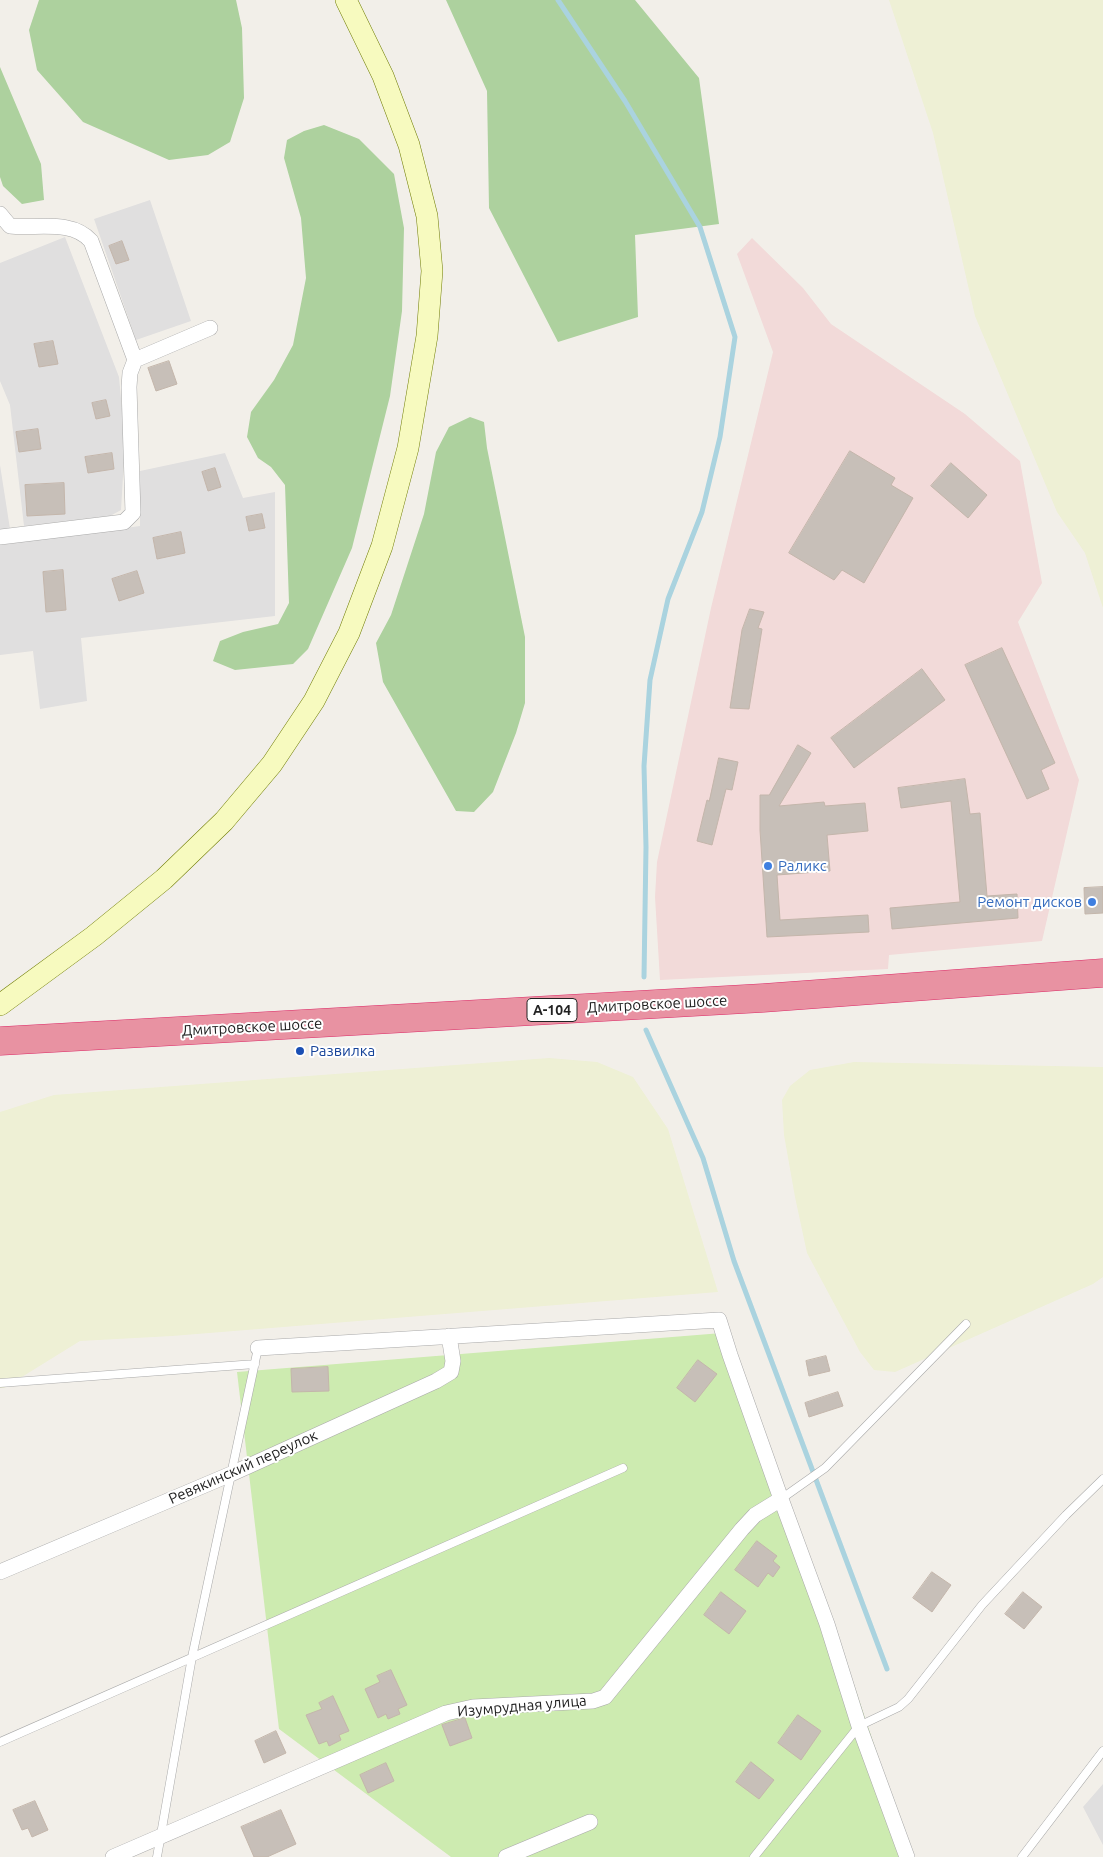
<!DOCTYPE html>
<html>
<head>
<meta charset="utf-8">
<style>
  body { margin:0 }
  canvas { display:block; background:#f2efe9 }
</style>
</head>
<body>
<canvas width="1103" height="1857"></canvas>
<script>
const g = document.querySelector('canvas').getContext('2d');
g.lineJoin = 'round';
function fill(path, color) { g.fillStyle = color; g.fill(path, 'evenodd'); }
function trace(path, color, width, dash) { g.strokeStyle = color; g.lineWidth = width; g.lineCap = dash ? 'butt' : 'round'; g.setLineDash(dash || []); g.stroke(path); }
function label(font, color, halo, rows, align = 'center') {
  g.font = font + ' Ubuntu,sans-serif'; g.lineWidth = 4; g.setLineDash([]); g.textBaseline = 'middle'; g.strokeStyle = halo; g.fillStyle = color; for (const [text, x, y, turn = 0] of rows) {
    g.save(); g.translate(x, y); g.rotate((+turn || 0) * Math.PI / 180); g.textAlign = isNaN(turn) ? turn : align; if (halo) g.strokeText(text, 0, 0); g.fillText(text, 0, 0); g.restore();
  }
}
fill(new Path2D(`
  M150 200 191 321 136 340 94 219Z
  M65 237 119 377 125 442 121 510 110 516 24 526 10 405 0 381V263Z
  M225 453 243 498 275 492V616L81 638 87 701 40 709 33 651 0 655V545L140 526V471Z
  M0 465 10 529 0 530Z
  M1103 1784V1845L1083 1807Z`), '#e0dfdf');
fill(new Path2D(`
  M752 238 803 288 831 324 965 414 1020 461 1042 583 1018 622 1079 780 1042 941 889 955 888 969 660 980 655 897 657 862 711 608 773 352 737 254Z`), '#f2dad9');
fill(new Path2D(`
  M889 0H1103V608L1085 553 1057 512 975 316 933 133Z
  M549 1058 597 1062 633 1077 668 1129 718 1292 172 1336 80 1341 4 1388H0V1112L54 1095Z
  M854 1062 1103 1067V1277L1093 1284 895 1372 874 1370 860 1352 807 1253 795 1197 784 1135 782 1100 790 1086 810 1070Z`), '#eef0d5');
fill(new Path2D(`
  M722 1333 823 1593 912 1857H451L279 1729 237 1372Z`), '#cdebb0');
fill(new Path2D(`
  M39 0H236L242 28 244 98 230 142 208 155 169 160 83 122 37 70 29 30Z
  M446 0H635L699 78 719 224 635 235 638 317 558 342 489 208 487 91Z
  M0 67 41 164 44 200 22 204 3 186 0 177Z
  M324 125 359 139 394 174 404 228 402 311 390 396 352 548 308 649 293 664 235 670 213 661 220 641 243 632 278 624 289 603 285 485 271 467 258 458 247 437 251 412 274 380 293 345 306 278 301 218 284 158 287 140 304 131Z
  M470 417 484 422 487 448 525 637V703L516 733 493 792 474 812 456 811 383 682 376 643 391 615 424 514 436 452 449 427Z`), '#add19e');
trace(new Path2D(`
  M558 0 625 101 700 227 735 337 720 437 702 512 668 599 650 680 644 766 646 847 644 977
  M646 1030 703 1158 734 1261 887 1669`), '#aad3df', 5);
const building = new Path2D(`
  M122 241 129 260 116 264 109 246Z
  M53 341 58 364 39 367 34 344Z
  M169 361 177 384 156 391 148 368Z
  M106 400 110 416 96 419 92 403Z
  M38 429 41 449 19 452 16 432Z
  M850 451 895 478 891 485 913 498 864 583 842 570 834 580 789 553Z
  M112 453 114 469 88 473 85 457Z
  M951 463 987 495 968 518 931 486Z
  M215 468 221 487 208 491 202 472Z
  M64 483 65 514 27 516 25 485Z
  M262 514 265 528 249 531 246 517Z
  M181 532 185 553 157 559 153 538Z
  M63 570 66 610 46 612 43 572Z
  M137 571 144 593 119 601 112 579Z
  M750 609 764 612 758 628 762 629 749 709 730 708 742 630Z
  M1002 648 1055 763 1041 770 1049 789 1027 799 965 665Z
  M922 669 945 700 854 768 831 738Z
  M798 745 811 753 779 806 824 802 825 806 865 803 868 831 827 835 830 871 777 875 780 920 868 915 869 932 767 937 760 830V795H769Z
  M719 758 738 762 732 790 726 789 712 845 697 841 707 800 709 801Z
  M965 779 970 814 980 813 987 896 1017 894 1018 918 892 929 890 908 960 902 951 801 901 808 898 788Z
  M1103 887V913L1085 914 1084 888Z
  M826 1356 830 1371 809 1376 806 1361Z
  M698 1360 717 1374 695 1402 677 1388Z
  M328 1367 329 1391 292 1392 291 1369Z
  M838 1392 843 1406 809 1417 805 1403Z
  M757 1541 777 1556 773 1561 780 1567 773 1577 768 1573 758 1587 735 1570Z
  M932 1572 951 1585 932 1612 913 1598Z
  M721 1592 746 1611 729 1634 704 1615Z
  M1023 1592 1042 1607 1024 1629 1005 1614Z
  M391 1670 407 1705 398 1709 400 1714 388 1719 386 1714 378 1718 365 1689 380 1682 377 1676Z
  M333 1696 349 1731 339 1735 341 1740 329 1746 327 1741 319 1744 306 1715 322 1709 319 1703Z
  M798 1715 821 1731 801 1760 778 1743Z
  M465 1718 472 1738 450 1746 442 1725Z
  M276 1731 286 1753 264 1763 255 1741Z
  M751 1762 774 1780 759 1799 736 1782Z
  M386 1763 394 1781 368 1793 360 1775Z
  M35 1801 48 1830 32 1837 28 1828 22 1830 13 1810Z
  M281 1810 296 1844 267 1857H254L241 1827Z`);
fill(building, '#c7bfb8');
trace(building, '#c4b6ab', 1);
const lane = new Path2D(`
  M0 1383 255 1364
  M781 1499 825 1468 966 1324
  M0 1742 623 1468
  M157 1857 192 1657 258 1348
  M754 1857 859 1726 899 1707 908 1699 982 1605 1066 1515 1103 1479
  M1022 1857 1103 1751`);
const street = new Path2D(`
  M0 214 10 226C36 229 72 219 91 241L135 360
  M0 537 124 522 133 513 129 387 130 373 135 360 210 328
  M258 1348 719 1320 730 1355 781 1499 827 1624 859 1726 907 1857
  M0 1572 231 1474 436 1381 451 1372 453 1361 449 1336
  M113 1857 446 1713 473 1707 593 1701 605 1697 742 1529 755 1515 781 1499
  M506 1857 590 1822`);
const secondary = new Path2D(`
  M0 1005 94 936 164 879 224 821 272 764 314 701 349 633 382 546 408 448 427 336 432 271 427 216 409 145 383 76 346 0`);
const highway = new Path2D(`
  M0 1041 763 998 1103 973`);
trace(lane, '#a9a9a9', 9);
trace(street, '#a9a9a9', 16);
trace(secondary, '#707d05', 22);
trace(highway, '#dc2a67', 29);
trace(lane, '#fff', 8);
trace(street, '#fff', 15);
trace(secondary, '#f7fabf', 21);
trace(highway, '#e892a2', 28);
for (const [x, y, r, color] of [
  [768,866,5,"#3f7fe0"],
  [1092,902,5,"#3f7fe0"],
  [300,1051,5,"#1a4fb4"]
]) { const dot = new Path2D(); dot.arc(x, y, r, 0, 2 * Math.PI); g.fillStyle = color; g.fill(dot); trace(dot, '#fff', 2); }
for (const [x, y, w] of [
  [552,1010,50]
]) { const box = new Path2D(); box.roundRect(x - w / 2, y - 11.5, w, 23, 4); g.fillStyle = '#fff'; g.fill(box); trace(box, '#222', 1); }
label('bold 14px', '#222', null, [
  ["А-104",552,1010]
]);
label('15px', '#366cbe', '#fff', [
  ["Раликс",778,866],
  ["Ремонт дисков",1082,902,"right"]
], 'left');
label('15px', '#222', '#fff', [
  ["Дмитровское шоссе",657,1004,-3],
  ["Дмитровское шоссе",252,1027,-3],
  ["Ревякинский переулок",243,1467,-24],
  ["Изумрудная улица",522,1706,-5]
]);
label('15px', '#164399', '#fff', [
  ["Развилка",310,1051]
], 'left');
</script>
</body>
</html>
